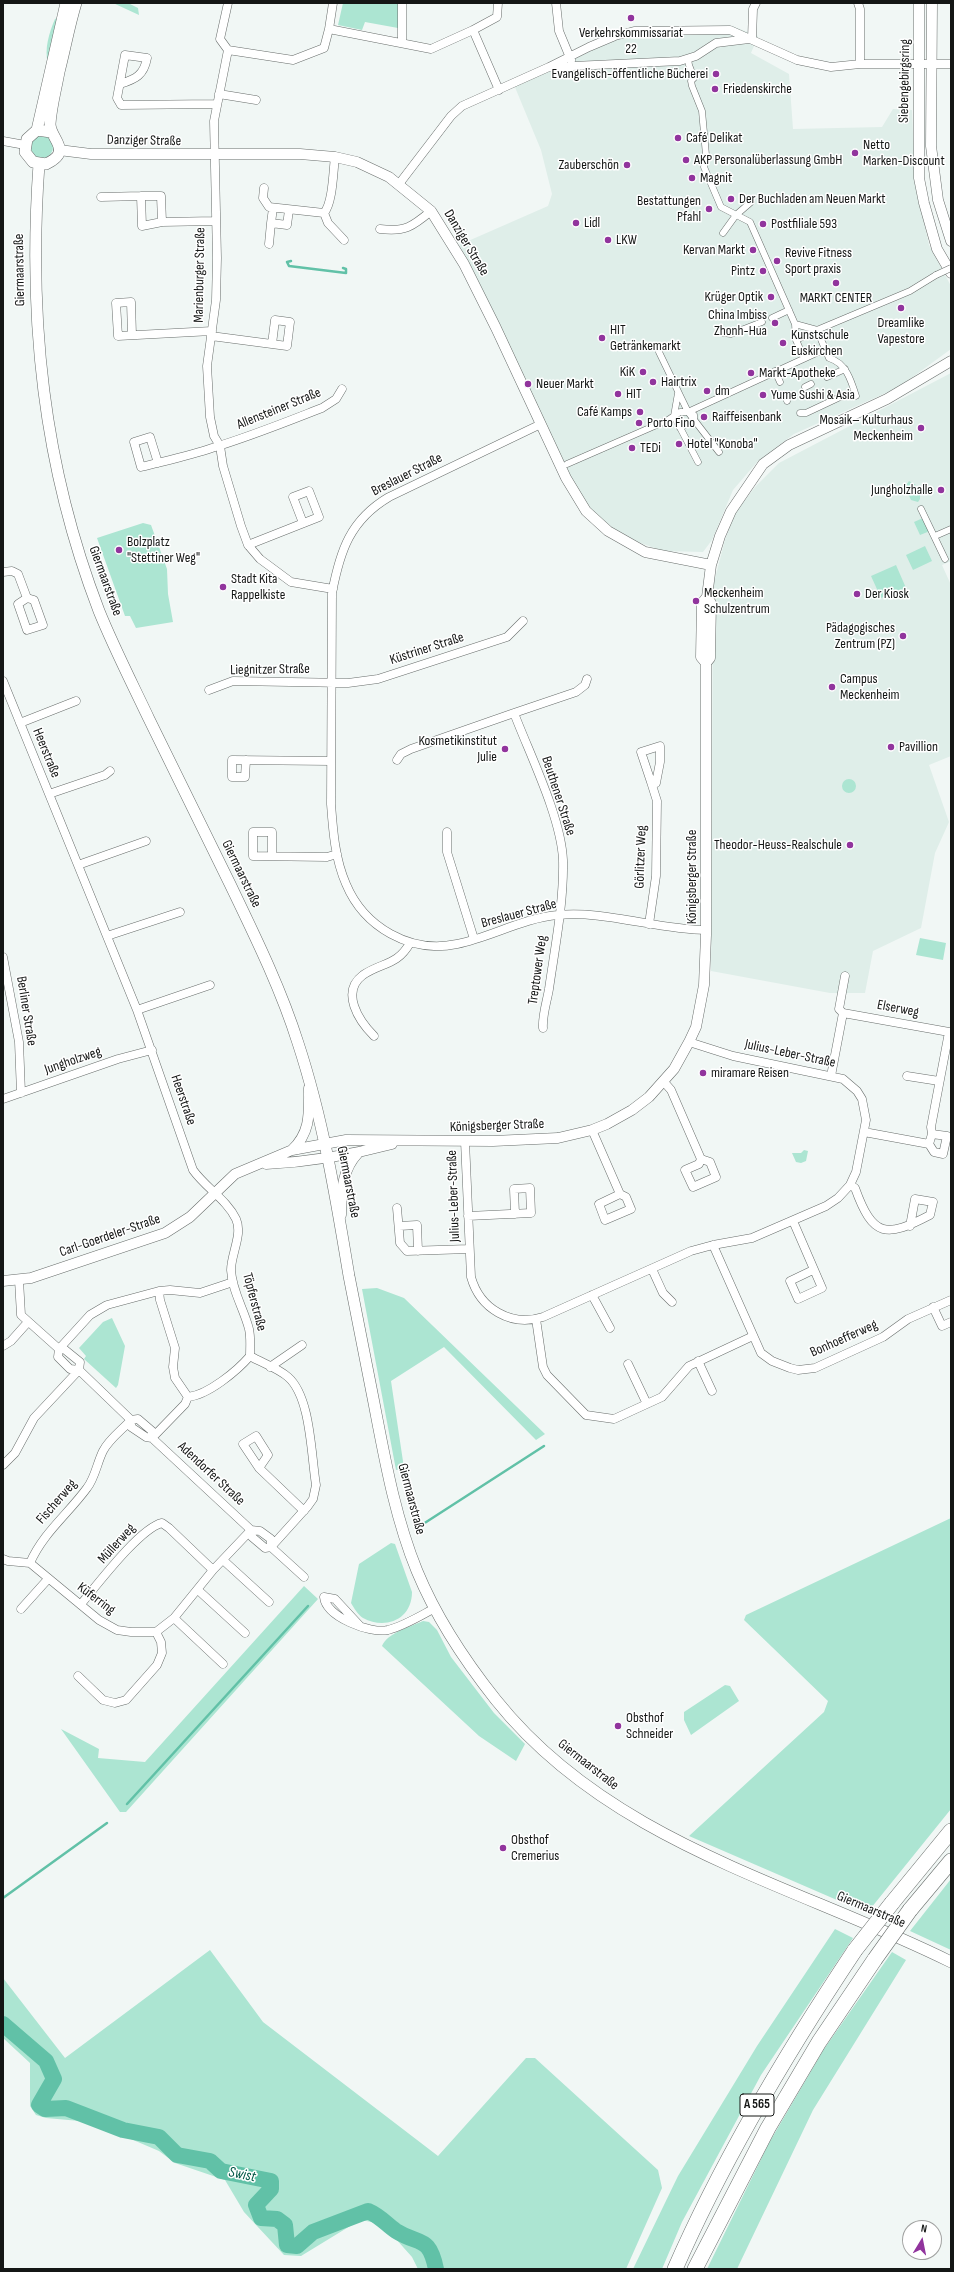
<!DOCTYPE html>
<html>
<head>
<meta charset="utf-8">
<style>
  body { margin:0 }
  #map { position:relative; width:954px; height:2272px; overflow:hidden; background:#f1f7f5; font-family:"Sofia Sans Condensed",sans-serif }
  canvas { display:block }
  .frame { position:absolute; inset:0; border:4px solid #141615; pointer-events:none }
  .north { position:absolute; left:902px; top:2220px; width:40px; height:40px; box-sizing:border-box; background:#fff; border:1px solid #a1a2a1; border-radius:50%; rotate:10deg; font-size:11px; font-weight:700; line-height:16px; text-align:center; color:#141615 }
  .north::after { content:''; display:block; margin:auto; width:14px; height:18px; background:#91349d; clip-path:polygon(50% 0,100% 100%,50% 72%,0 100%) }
</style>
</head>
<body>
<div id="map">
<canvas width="954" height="2272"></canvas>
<div class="frame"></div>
<div class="north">N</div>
</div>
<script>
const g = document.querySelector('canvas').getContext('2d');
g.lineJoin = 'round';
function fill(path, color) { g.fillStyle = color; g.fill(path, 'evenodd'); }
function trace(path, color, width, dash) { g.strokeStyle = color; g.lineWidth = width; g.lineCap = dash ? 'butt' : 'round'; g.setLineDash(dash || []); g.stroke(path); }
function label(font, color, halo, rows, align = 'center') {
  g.font = font + ' "Sofia Sans Condensed",sans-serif'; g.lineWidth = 3; g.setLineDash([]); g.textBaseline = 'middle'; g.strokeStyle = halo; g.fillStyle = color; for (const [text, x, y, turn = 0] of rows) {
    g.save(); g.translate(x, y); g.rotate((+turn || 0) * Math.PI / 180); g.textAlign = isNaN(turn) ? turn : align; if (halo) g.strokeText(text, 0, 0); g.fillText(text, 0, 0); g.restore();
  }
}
fill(new Path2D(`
  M732 26 758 36 751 53 789 74 793 129 882 127 893 109 912 110 915 181 929 245 951 286V349L899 387 794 434 758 461 733 490 712 540 703 552 663 551 624 537 586 506 570 480 539 409 459 245 548 206 552 194 541 150 512 80 594 41 645 27Z
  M951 373V561L942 565 951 585V756L929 765 949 822 935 853 921 928 873 951 865 993H830L711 971 713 586 725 540 735 513 756 486 779 463Z`), '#dfeee9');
fill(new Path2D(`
  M113 3H128L138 8 139 15Z
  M343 3 398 4V28L365 22 362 30 338 25Z
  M58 18 48 64C44 49 49 33 55 19Z
  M31 147a11 11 0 1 1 22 0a11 11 0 1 1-22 0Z
  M909 481 916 485 912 487 916 496 920 494V499L918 502 911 500 905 487Z
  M923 518 930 531 920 535 914 522Z
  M143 523 151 525 167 569 168 594 173 622 136 628 130 616H125L97 538Z
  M925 546 932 561 913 570 906 555Z
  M896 565 906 588 881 598 871 576Z
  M842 786a7 7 0 1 1 14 0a7 7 0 1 1-14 0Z
  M920 938 946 943 943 960 916 955Z
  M804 1150 808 1151 806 1161 801 1163 796 1162 792 1153H801Z
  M377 1288 404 1298 545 1434 536 1440 444 1347 391 1381 404 1468 396 1470 362 1289Z
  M112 1318 125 1346 118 1385 116 1388 84 1359 86 1356 79 1348 103 1322Z
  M951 1518V1809L867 1913 689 1836 824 1712 828 1701 744 1620 746 1615Z
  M391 1543 395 1544 412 1592C412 1620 385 1630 363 1618 358 1615 354 1608 351 1603L359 1564Z
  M304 1586 318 1599 126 1812H120L61 1729 99 1749 98 1758 145 1762Z
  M423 1621 429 1622 437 1630 451 1657 494 1713 525 1744 516 1761 479 1736 382 1646C387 1633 412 1626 423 1621Z
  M725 1685 730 1686 739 1701 691 1735 684 1720V1712Z
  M951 1879V1950L910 1931Z
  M835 1929 853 1938 761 2075 682 2222 662 2269H633L678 2176 757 2046Z
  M210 1950 263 2022 438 2156 526 2058H535L658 2170 662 2188 626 2269H418L412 2257 395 2238 372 2222 360 2220 301 2256 284 2255 244 2212 225 2180 175 2163 159 2151 91 2122 46 2118 36 2115 30 2106V2063L3 2038V1978L65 2058Z
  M892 1952 906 1960 813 2110 737 2269H707L769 2143 824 2049Z`), '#ace5d2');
trace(new Path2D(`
  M291 261 287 262 289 266 346 273V269L343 268
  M420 1526 544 1446
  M127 1804 308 1606
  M3 1898 107 1823`), '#61c1a7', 2.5);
trace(new Path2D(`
  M3 2024 46 2061 54 2079 39 2105 45 2109 66 2108 123 2130 159 2137 177 2155 210 2161 221 2171 271 2181V2189L256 2205 261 2218 277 2219 285 2225 287 2245 297 2246 313 2232 368 2211C380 2216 386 2224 396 2231 420 2246 429 2235 436 2269`), '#61c1a7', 16);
const pedestrian = new Path2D(`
  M688 59 689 65 694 78 691 81 692 86 702 111 706 155 704 167 721 207 750 222 795 324 796 340 817 330 829 358C846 363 851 380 856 396
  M723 233 736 215 751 202
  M772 318 789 310
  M795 324 817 330 910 291 936 275
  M723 333 731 334 762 322
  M796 340 804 358
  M660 349 659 352 688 412 719 452
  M775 371 780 382
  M827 377 845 369
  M805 387 811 384
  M678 393 674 416 698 462
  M786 397 787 401
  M800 413H806L840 397 855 393
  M680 428 694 419V415
  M567 464 668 420 680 412H688L825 349
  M921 509 945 559
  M935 536 951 529`);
const minor = new Path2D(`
  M228 3 220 39 228 50 214 121 217 258 216 300 207 366 210 417 214 436 220 446 223 466 241 526 248 545 260 559 291 582 333 589
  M556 3 559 31 571 60
  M858 3 860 9V64
  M329 29 333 3
  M473 30 497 17 498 3
  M752 39 753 9 756 3
  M402 43V3
  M228 50 293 60 324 48 329 29 431 49 473 30 499 90
  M552 67 680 61 696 56 716 43 749 39
  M120 84C136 79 144 75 147 58L125 55 117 98 121 105 216 104
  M219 94 256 100
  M3 141 25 145
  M399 184 451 116 462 106 549 67 589 47 615 36 634 31 730 30 797 60 831 67 860 64H951
  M264 188 263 198 269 207 324 213C333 202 333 172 335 157
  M101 197 141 196
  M273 208 271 223 287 225 289 210
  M324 213 328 223 344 240
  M162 222 142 226 141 196H161L162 222 215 221
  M380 229C405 232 412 227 431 211
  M269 244 271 223
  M132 335 131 302 116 303 118 336 212 331
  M211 336 287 346 290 322 275 320 272 344
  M541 424 389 497C350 520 340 551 332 593L331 804C333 831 335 859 346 884 364 927 410 954 457 944 491 937 523 918 558 915 604 910 659 930 706 930
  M158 463 150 437 134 442 141 467C164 461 189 456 212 448 249 437 286 422 322 408L336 399 342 389
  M248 545 319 517 309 491 293 497 303 523
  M3 572 12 571 18 574 27 598
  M27 598 34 600 43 625 27 630 18 604Z
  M3 681 137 1010 193 1170C206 1188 227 1200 236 1219 243 1234 231 1254 231 1270 232 1291 244 1309 249 1329 251 1338 250 1347 250 1356
  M209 690 233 681 348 683 378 679 507 637 523 621
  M20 723 76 701
  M246 760 245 777H232V760L331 761
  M397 760 401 754 411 749 514 713
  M49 794 105 775 110 771
  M447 832V852L474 939
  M272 856V832H253V856L327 857 337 854
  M78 865 146 841
  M649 924 656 876 657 801 651 782 656 783 660 762V746L641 752 651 782
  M107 936 180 912
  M3 957 19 1042 21 1093
  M137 1010 210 985
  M843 1013 949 1032
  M543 1028C542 1016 547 1001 549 989 555 947 564 902 563 860 561 817 530 755 514 713L576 692 585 685 587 679
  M374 1036C359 1021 340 992 363 975 382 962 397 966 410 943
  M831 1076 843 1013 839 1009 845 976
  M907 1076 939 1081
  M664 1082 671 1090 701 1159 710 1162 716 1177 693 1187 685 1170 699 1164 701 1159
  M3 1099 118 1059 152 1050
  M592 1130 620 1194 626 1197 631 1209 605 1220 599 1204 620 1194
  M864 1132 929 1144 934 1152 943 1154 947 1136 932 1134 929 1144
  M932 1134 931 1127 949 1032 951 1033
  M465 1141 471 1277C480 1309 511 1327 543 1317L691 1251 713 1245 752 1238 826 1206 838 1198 850 1185 856 1172 866 1120 862 1099 857 1091 843 1079 733 1056 689 1042
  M850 1185 855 1188C873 1238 886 1238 930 1215L933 1202 915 1199 910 1226
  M397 1208 400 1243 407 1251 469 1249
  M468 1216 531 1213 530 1188 514 1189 515 1214
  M793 1221 822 1288 798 1299 790 1281 813 1270
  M399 1226 417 1225 418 1251
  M713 1245 761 1353 772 1361 790 1368 798 1370 815 1368 883 1337 908 1319 951 1300
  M652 1269 663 1293 672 1302
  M19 1280 21 1315 59 1349H64L80 1362 79 1370
  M159 1291 160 1300 175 1348 173 1367 175 1378 188 1397
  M592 1295 610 1328
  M933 1307 942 1326 951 1322
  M536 1319 543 1367 547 1375 586 1415 614 1419 662 1397 689 1366 753 1336
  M3 1346 11 1341 28 1322
  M59 1349 58 1357 70 1369 79 1370 131 1420V1427L146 1437 152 1438 251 1530 252 1537 265 1548 271 1547 304 1577
  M59 1349 90 1315 107 1305 159 1291 170 1290 200 1293 233 1282
  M250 1356C262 1363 278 1368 288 1377 311 1397 311 1455 316 1485L313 1499 308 1506 271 1547
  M698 1361 712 1391
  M628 1364 647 1404
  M270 1367 302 1345
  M131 1420 138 1419 152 1431V1438
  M152 1438 185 1404 188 1397C208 1395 237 1371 250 1356
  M3 1465 15 1453 34 1418 79 1370
  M259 1468 268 1455 256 1436 243 1444 259 1468 304 1511
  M251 1530 260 1531 271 1539V1547
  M3 1559 8 1561 30 1563 99 1620 117 1630 131 1632H156L174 1618 213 1570 251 1530
  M223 1560 269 1602
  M30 1563C43 1533 68 1514 87 1488 95 1478 97 1463 103 1451 109 1439 122 1430 131 1420
  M198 1590 245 1633
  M81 1604C97 1585 140 1528 162 1523L169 1528 213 1570
  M21 1609 48 1579
  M174 1618 223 1664
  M360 1626 335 1599 324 1597C326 1617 370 1634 388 1630 404 1626 420 1616 435 1608
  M78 1676 103 1700 115 1703 126 1700 157 1665 162 1653 161 1642 156 1632`);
const tertiary = new Path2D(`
  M919 3V178L924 203 937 249 951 273
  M932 3 931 146 938 200 951 241
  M59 150 91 154H300L335 157 357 162 389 177 431 211 464 264 496 328 566 478 586 511 608 531 645 552 711 565
  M706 663 710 658V654L711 603 707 597
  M292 1150C311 1132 309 1113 309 1088
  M266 1164C309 1162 351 1155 392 1144
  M341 1215C342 1192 341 1171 358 1153
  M3 1281 31 1278 165 1233 190 1217 235 1174 292 1150 346 1140 493 1141 558 1138 592 1130 607 1124 632 1110 649 1097 674 1069 689 1042 696 1027 704 985 706 935V663L701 657 702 603 707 597 711 565 720 536 731 511 763 464 789 445 887 399 951 361`);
const secondary = new Path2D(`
  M37 130 66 3
  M51 132 37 130 27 139 25 152 33 162 46 164C74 151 50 139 50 124 51 107 56 89 59 72 65 49 69 26 76 3
  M39 164C28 319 43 465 99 611 114 648 132 683 149 719 176 774 203 829 230 884 255 936 281 989 298 1043 323 1119 336 1198 349 1276 357 1318 366 1361 374 1403 385 1460 395 1517 417 1571 436 1617 465 1661 496 1700 610 1843 794 1884 951 1962`);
const motorway = new Path2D(`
  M892 1903 951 1831
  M910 1910 951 1861
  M675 2269C724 2157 787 2052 855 1950
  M695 2269 768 2128 819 2042 875 1959`);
trace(pedestrian, '#686d6b', 7);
trace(minor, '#686d6b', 9);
trace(tertiary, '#686d6b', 11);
trace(secondary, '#686d6b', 12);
trace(motorway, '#686d6b', 16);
trace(pedestrian, '#fff', 6);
trace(minor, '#fff', 8);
trace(tertiary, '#fff', 10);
trace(secondary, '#fff', 11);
trace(motorway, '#fff', 15);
const pedestrianBridge = new Path2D(`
  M936 275 951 268`);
const motorwayBridge = new Path2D(`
  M855 1950 892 1903
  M875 1959 910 1910`);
trace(pedestrianBridge, '#686d6b', 7, []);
trace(motorwayBridge, '#686d6b', 16, []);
trace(pedestrianBridge, '#fff', 6);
trace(motorwayBridge, '#fff', 15);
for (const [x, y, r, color] of [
  [631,18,4,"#91349d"],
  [716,74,4,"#91349d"],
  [715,89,4,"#91349d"],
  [678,138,4,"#91349d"],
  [855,153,4,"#91349d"],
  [686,160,4,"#91349d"],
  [627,165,4,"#91349d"],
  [692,178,4,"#91349d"],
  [731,199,4,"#91349d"],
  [709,209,4,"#91349d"],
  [576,223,4,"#91349d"],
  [763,224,4,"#91349d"],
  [608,240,4,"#91349d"],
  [753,250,4,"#91349d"],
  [777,261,4,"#91349d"],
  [763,271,4,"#91349d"],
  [836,283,4,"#91349d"],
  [771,297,4,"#91349d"],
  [901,308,4,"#91349d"],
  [775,323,4,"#91349d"],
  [602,338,4,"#91349d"],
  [783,343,4,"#91349d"],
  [643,372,4,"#91349d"],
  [751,373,4,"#91349d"],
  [653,382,4,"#91349d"],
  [528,384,4,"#91349d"],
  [707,391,4,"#91349d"],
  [618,394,4,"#91349d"],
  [763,395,4,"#91349d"],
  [640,412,4,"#91349d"],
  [704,417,4,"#91349d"],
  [639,423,4,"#91349d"],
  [921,428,4,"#91349d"],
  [679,444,4,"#91349d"],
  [632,448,4,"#91349d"],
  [941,490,4,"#91349d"],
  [119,550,4,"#91349d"],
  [223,587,4,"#91349d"],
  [857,594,4,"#91349d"],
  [696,601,4,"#91349d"],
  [903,636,4,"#91349d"],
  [832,687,4,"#91349d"],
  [891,747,4,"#91349d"],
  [505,749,4,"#91349d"],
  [850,845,4,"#91349d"],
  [703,1073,4,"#91349d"],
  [618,1726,4,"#91349d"],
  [503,1848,4,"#91349d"]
]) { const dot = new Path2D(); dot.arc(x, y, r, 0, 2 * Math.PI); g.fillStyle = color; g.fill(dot); trace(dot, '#fff', 1.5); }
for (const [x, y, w] of [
  [757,2105,34]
]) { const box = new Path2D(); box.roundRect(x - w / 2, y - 11, w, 22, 3); g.fillStyle = '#fff'; g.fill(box); trace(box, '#141615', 1); }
label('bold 13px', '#141615', null, [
  ["A 565",757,2105]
]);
label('14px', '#141615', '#fff', [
  ["Verkehrskommissariat",631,33,"center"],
  ["22",631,49,"center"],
  ["Evangelisch-öffentliche Bücherei",708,74,"right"],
  ["Friedenskirche",723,89],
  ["Café Delikat",686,138],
  ["Netto",863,145],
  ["Marken-Discount",863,161],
  ["AKP Personalüberlassung GmbH",694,160],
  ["Zauberschön",619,165,"right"],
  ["Magnit",700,178],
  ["Der Buchladen am Neuen Markt",739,199],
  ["Bestattungen",701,201,"right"],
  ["Pfahl",701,217,"right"],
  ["Lidl",584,223],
  ["Postfiliale 593",771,224],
  ["LKW",616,240],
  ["Kervan Markt",745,250,"right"],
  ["Revive Fitness",785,253],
  ["Sport praxis",785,269],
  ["Pintz",755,271,"right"],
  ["Krüger Optik",763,297,"right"],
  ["MARKT CENTER",836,298,"center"],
  ["China Imbiss",767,315,"right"],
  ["Zhonh-Hua",767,331,"right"],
  ["Dreamlike",901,323,"center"],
  ["Vapestore",901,339,"center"],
  ["HIT",610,330],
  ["Getränkemarkt",610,346],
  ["Kunstschule",791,335],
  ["Euskirchen",791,351],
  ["KiK",635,372,"right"],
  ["Markt-Apotheke",759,373],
  ["Hairtrix",661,382],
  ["Neuer Markt",536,384],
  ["dm",715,391],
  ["HIT",626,394],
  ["Yume Sushi & Asia",771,395],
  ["Café Kamps",632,412,"right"],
  ["Raiffeisenbank",712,417],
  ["Mosaik– Kulturhaus",913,420,"right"],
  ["Meckenheim",913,436,"right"],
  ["Porto Fino",647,423],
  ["Hotel \"Konoba\"",687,444],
  ["TEDi",640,448],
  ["Jungholzhalle",933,490,"right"],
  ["Bolzplatz",127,542],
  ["\"Stettiner Weg\"",127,558],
  ["Stadt Kita",231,579],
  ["Rappelkiste",231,595],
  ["Meckenheim",704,593],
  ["Schulzentrum",704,609],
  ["Der Kiosk",865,594],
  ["Pädagogisches",895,628,"right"],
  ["Zentrum (PZ)",895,644,"right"],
  ["Campus",840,679],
  ["Meckenheim",840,695],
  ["Kosmetikinstitut",497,741,"right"],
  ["Julie",497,757,"right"],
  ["Pavillion",899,747],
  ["Theodor-Heuss-Realschule",842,845,"right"],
  ["miramare Reisen",711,1073],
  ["Obsthof",626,1718],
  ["Schneider",626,1734],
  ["Obsthof",511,1840],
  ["Cremerius",511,1856]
], 'left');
label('14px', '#141615', '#fff', [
  ["Siebengebirgsring",905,81,-89],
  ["Danziger Straße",144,141,1],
  ["Danziger Straße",466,243,59],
  ["Giermaarstraße",20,270,-91],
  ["Marienburger Straße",200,275,-89],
  ["Allensteiner Straße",279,409,-22],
  ["Breslauer Straße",407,475,-27],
  ["Giermaarstraße",105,581,70],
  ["Küstriner Straße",427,649,-18],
  ["Liegnitzer Straße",270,670,-1],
  ["Heerstraße",46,753,68],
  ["Beuthener Straße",558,796,72],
  ["Görlitzer Weg",641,857,-88],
  ["Giermaarstraße",241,874,64],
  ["Königsberger Straße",692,877,-90],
  ["Breslauer Straße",519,914,-15],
  ["Treptower Weg",538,970,-82],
  ["Elserweg",898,1009,11],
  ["Berliner Straße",26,1011,81],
  ["Julius-Leber-Straße",790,1054,12],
  ["Jungholzweg",73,1061,-19],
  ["Heerstraße",183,1100,71],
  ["Königsberger Straße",497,1126,-2],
  ["Giermaarstraße",348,1182,79],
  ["Julius-Leber-Straße",454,1196,-92],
  ["Carl-Goerdeler-Straße",110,1236,-19],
  ["Töpferstraße",254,1302,75],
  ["Bonhoefferweg",844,1339,-24],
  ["Adendorfer Straße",211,1474,43],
  ["Giermaarstraße",411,1499,75],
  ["Fischerweg",57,1502,-49],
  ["Müllerweg",117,1544,-48],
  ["Küferring",96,1599,37],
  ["Giermaarstraße",588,1765,38],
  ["Giermaarstraße",871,1910,23]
]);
label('italic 15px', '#005745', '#fff', [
  ["Swist",242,2175,11]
]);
</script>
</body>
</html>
